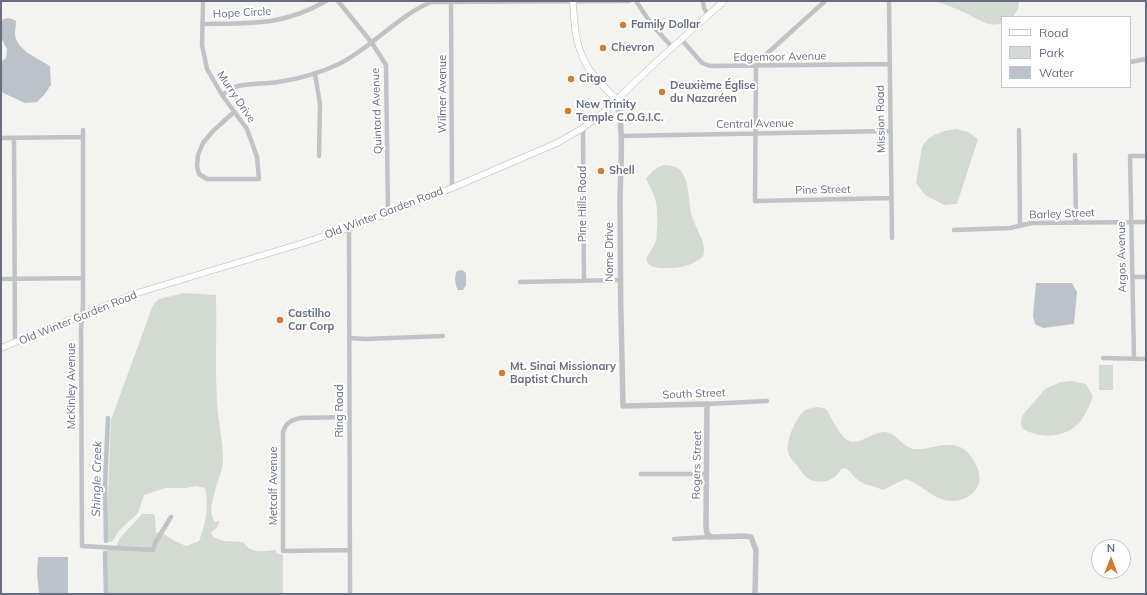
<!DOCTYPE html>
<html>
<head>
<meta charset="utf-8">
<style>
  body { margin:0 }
  #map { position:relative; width:1147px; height:595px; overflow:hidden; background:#f3f4f0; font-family:Mulish,sans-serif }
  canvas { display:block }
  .frame { position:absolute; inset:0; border:2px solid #666e7f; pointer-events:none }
  .legend { position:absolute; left:1001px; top:16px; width:130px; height:72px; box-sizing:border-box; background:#fff; border:1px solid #c2c5cc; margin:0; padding:5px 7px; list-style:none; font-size:12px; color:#666e7f }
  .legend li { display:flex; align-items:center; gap:8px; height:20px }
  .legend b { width:20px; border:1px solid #c2c5cc }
  .north { position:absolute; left:1091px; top:539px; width:40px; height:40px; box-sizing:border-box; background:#fff; border:1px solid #c2c5cc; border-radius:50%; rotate:0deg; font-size:11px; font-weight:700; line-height:16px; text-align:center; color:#666e7f }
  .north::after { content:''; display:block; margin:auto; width:14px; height:18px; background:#d37c31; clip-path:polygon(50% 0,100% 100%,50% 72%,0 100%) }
</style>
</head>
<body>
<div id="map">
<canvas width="1147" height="595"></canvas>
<div class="frame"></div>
<ul class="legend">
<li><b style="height:5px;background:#fff"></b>Road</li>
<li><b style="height:11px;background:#d3dad2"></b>Park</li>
<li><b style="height:11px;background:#bcc2c9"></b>Water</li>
</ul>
<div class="north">N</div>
</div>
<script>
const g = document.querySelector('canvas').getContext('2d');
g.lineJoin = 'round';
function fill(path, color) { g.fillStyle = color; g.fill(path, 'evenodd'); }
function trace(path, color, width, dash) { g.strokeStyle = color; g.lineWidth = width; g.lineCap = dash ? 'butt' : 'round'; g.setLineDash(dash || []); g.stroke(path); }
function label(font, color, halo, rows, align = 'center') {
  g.font = font + ' Mulish,sans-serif'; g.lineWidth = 4; g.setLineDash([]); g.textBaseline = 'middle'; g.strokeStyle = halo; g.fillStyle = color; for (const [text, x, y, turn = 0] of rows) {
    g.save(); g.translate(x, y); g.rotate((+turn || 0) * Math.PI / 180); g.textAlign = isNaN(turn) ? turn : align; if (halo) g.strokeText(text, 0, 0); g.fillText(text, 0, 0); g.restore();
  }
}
fill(new Path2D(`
  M935 1H1019L1018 9 1013 17H1002V23C987 29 974 16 961 11 953 7 944 4 935 1Z
  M956 129 968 132 978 139 957 204 944 205 925 195 916 183 922 147C929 134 942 131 956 129Z
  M664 165C670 165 677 166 681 171 690 183 688 199 691 213 694 228 708 241 703 257 690 267 676 269 660 268 655 267 649 267 647 261 645 256 655 247 656 240 657 236 656 232 657 228 658 205 657 199 646 179 651 172 656 167 664 165Z
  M184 293 216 295C217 330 215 366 217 402 218 421 223 441 223 460 223 476 204 507 215 522L219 521C219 527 215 529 211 532L213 537 224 541 243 542C253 555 262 551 276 550V553L283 555V594H106L105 551 111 549 117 545 120 538 142 514H153L155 516 156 533 161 532 173 540 186 546 199 541C206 524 209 506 205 488L196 486 186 488H165L144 495 138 513 126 524 118 532 112 542 106 541 111 420 153 305 159 299Z
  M1099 365H1113V390H1099Z
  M1072 381 1086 384 1093 396C1090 404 1087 412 1082 419 1070 438 1039 440 1022 428L1021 424 1022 416 1045 389 1061 382Z
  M818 407 826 409C832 418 840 437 849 441 860 445 873 432 884 432 897 432 902 448 915 449 932 450 950 438 965 450 978 462 988 484 969 496 965 498 960 501 955 501 933 502 922 483 905 479L883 490C875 486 865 486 858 480 854 477 851 472 846 468L841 469C835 481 821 485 809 479 804 476 800 470 797 465 793 461 789 457 788 452 786 441 795 419 803 412 807 408 812 408 818 407Z`), '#d3dad2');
fill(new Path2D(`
  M10 18 16 21C16 25 15 30 15 34 16 50 39 59 50 66L51 85 44 95 37 102 25 103 1 92V62L6 58 7 49 1 38V24L3 19Z
  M462 270 466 273V285L463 290H458C455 285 454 276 457 271Z
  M1036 283H1072L1077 292 1074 324 1043 328 1035 324 1033 316Z
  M38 557H68V594H39L37 573Z`), '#bcc2c9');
trace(new Path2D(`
  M106 541 105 484 108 418
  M105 553 106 594`), '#bcc2c9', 4.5);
const secondary = new Path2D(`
  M573 1C574 23 575 44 586 64 593 77 606 89 616 99
  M1 348 134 294 303 243 349 228 452 188 557 143 583 128 606 110 655 63 724 1`);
trace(secondary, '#b2b5ba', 7);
trace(new Path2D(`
  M203 1 202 45 207 69 222 95 247 129 257 157 259 179H207L199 174 197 166 198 155 203 143 213 131 234 112
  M338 1 372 43 386 65 388 213
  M451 1 452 188
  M636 1 652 25 672 47
  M703 1 704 8 708 15
  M825 1 760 60 756 66 755 201 892 198
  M889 1 892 238
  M203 24C251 23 283 26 326 1
  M681 39 702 63 710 66 890 64
  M1130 62 1146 59
  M315 74 320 104 319 156
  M222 95C227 92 232 88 238 86 251 83 265 84 278 82 298 79 320 73 339 64 373 47 396 17 431 2L629 1
  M583 128 584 280
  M83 130V305L81 329 82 546 153 550 155 543 171 517
  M1019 130 1020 225
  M621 136 890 131
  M1 138 83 137
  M14 138 15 342
  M1075 155 1076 222
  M349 228 350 594
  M954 230 1010 228 1032 223 1146 222
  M1131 277H1146
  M1 279 82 278
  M520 282 620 280
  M349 338 365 339 443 336
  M1103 358 1146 359
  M1134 359 1130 156H1146
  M707 404 767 401
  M349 417 300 418C291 420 286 423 283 432V551L349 550
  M641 474H706
  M674 539 710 537`), '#c0c2c6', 4.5);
trace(new Path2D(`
  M616 99C625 127 620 172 620 202 620 270 621 338 623 406L707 404 706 527 707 533 710 537H715L744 536 751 537 756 550 755 594`), '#c0c2c6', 5.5);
trace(secondary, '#fff', 6);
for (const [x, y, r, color] of [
  [623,25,4,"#d37c31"],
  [603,48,4,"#d37c31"],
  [571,79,4,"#d37c31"],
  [662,92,4,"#d37c31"],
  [568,111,4,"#d37c31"],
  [601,171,4,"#d37c31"],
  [280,320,4,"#d37c31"],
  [502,373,4,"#d37c31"]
]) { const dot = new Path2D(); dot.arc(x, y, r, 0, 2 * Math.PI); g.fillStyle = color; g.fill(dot); trace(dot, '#fff', 1.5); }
label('11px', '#666e7f', '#fff', [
  ["Hope Circle",242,13,-3],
  ["Edgemoor Avenue",780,57,-1],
  ["Wilmer Avenue",443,94,-90],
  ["Murry Drive",236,97,56],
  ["Quintard Avenue",377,111,-92],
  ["Mission Road",881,119,-91],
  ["Central Avenue",755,124,-1],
  ["Pine Street",823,190,-1],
  ["Pine Hills Road",583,204,-90],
  ["Old Winter Garden Road",384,213,-21],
  ["Barley Street",1062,214,-2],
  ["Nome Drive",610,252,-90],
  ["Argos Avenue",1122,257,-91],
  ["Old Winter Garden Road",78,318,-22],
  ["McKinley Avenue",72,386,-90],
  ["South Street",694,394,-2],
  ["Ring Road",340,411,-90],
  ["Rogers Street",697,465,-89],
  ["Metcalf Avenue",274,486,-90]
]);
label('bold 11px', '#666e7f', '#fff', [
  ["Family Dollar",631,25],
  ["Chevron",611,48],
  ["Citgo",579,79],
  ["Deuxième Église",670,86],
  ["du Nazaréen",670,99],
  ["New Trinity",576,105],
  ["Temple C.O.G.I.C.",576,118],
  ["Shell",609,171],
  ["Castilho",288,314],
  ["Car Corp",288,327],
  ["Mt. Sinai Missionary",510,367],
  ["Baptist Church",510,380]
], 'left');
label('italic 12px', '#667483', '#fff', [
  ["Shingle Creek",97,479,-89]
]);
</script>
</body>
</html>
